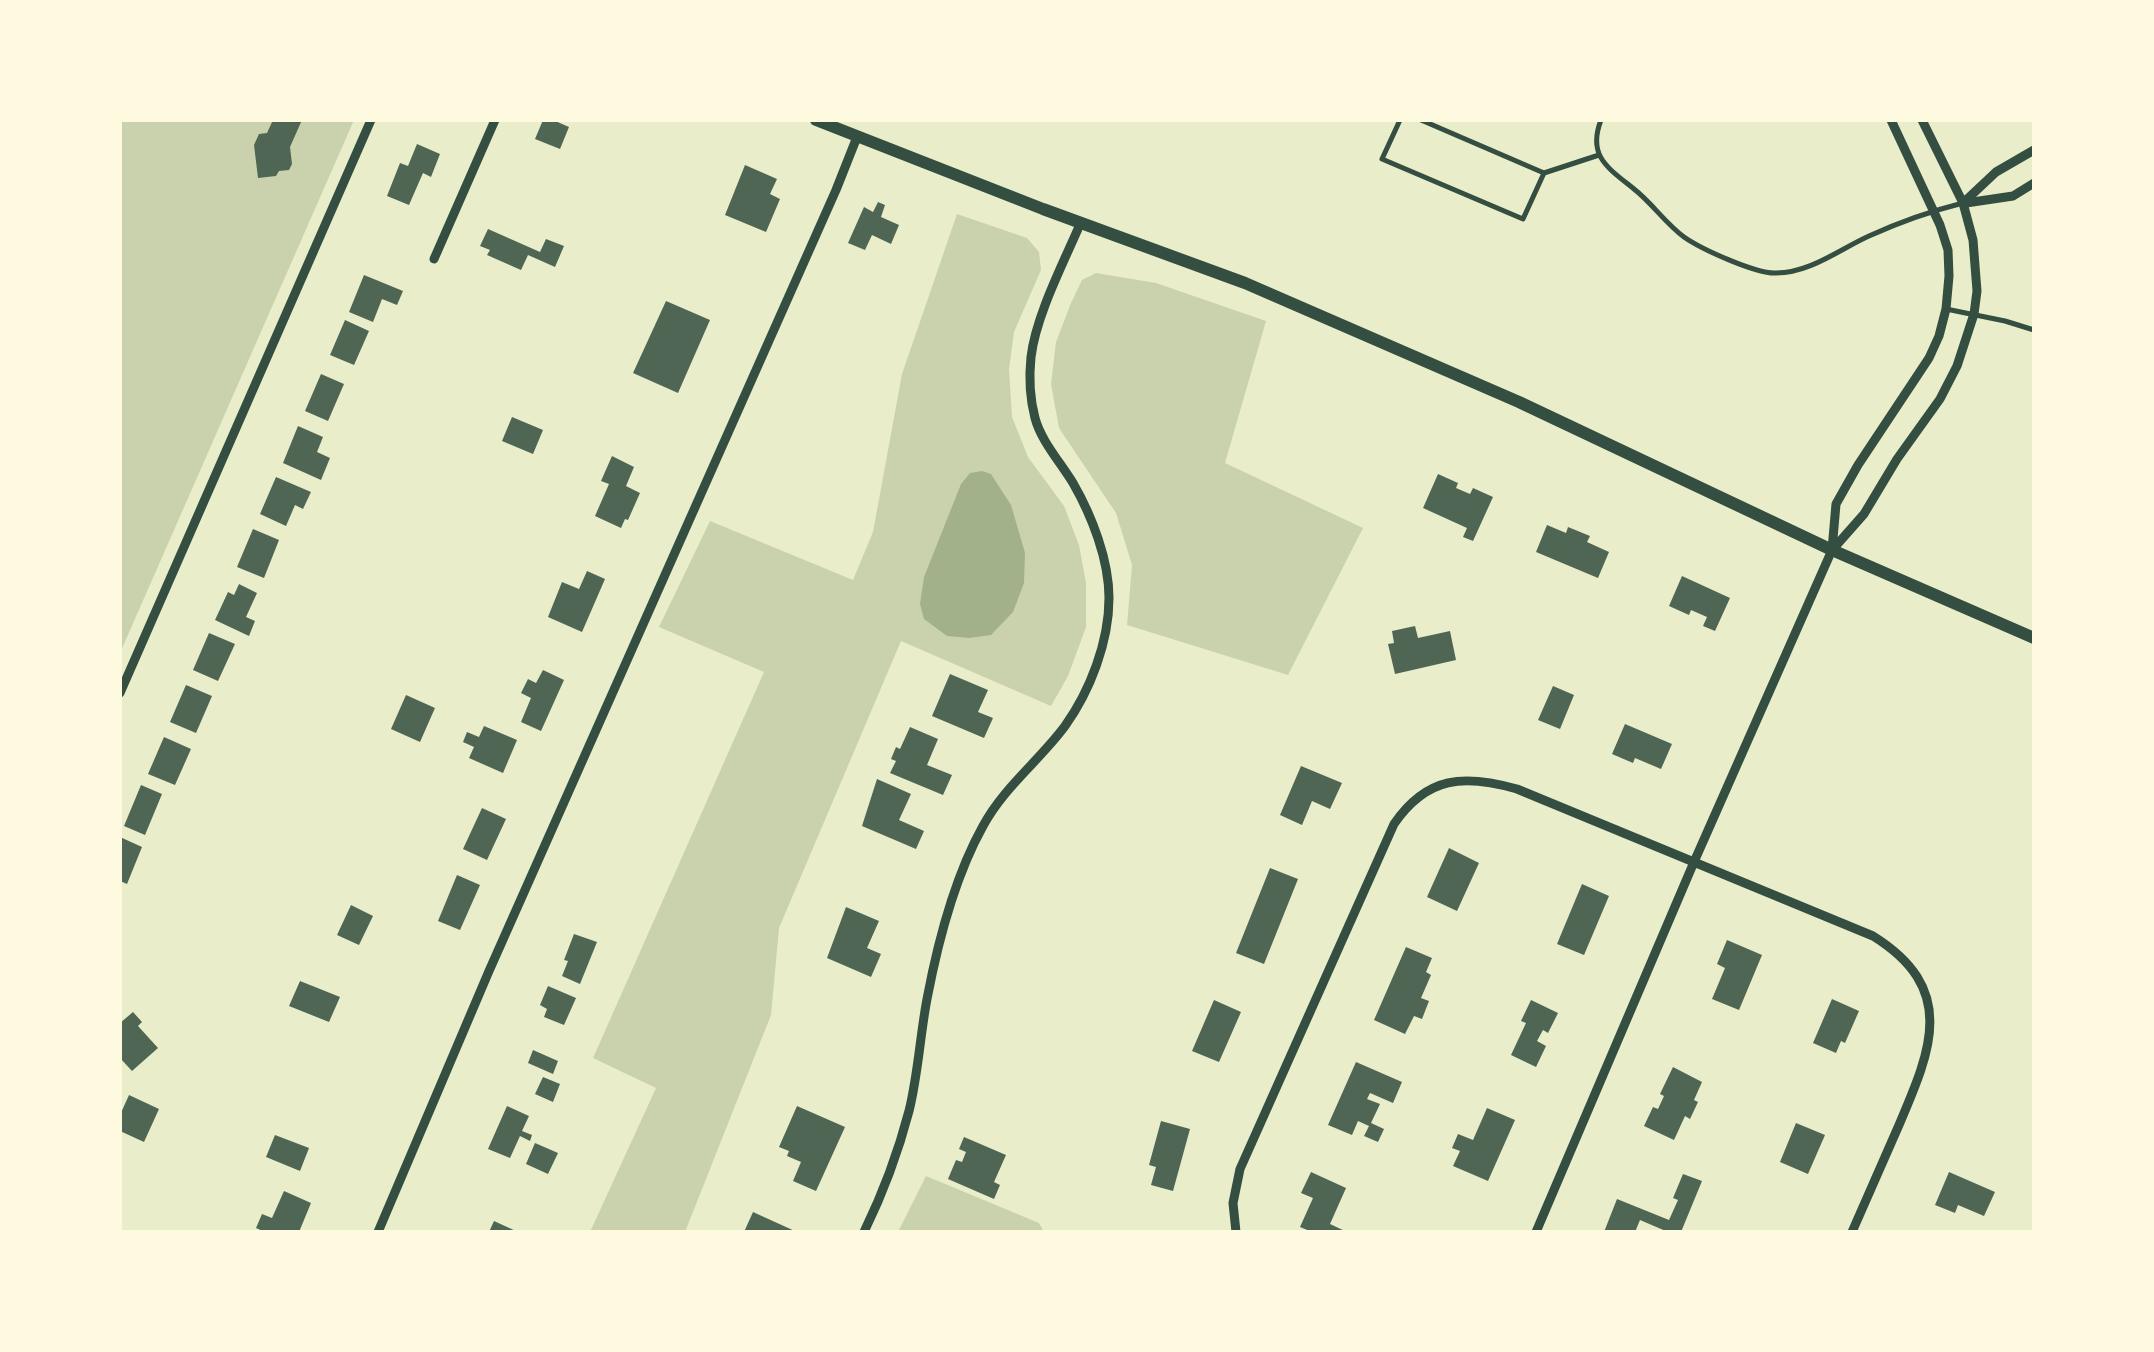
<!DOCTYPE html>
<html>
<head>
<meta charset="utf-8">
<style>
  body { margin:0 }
  #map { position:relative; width:2154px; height:1352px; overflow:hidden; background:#e9edc9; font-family:Manrope,sans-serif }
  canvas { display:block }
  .frame { position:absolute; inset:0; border:122px solid #fefae0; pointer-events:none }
</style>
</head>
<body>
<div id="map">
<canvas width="2154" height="1352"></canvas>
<div class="frame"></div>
</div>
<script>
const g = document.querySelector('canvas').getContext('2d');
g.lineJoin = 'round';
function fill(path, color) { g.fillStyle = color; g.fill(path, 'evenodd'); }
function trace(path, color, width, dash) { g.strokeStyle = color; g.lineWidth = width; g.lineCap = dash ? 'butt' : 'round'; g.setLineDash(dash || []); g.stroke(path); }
fill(new Path2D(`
  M120 120H354L120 653Z
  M957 214 1027 238 1039 252 1041 270 1014 332 1009 369 1012 417 1028 457 1064 506 1079 545 1086 583V627L1068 676 1051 706 901 641 779 928 771 1015 685 1232H590L656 1088 593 1058 764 672 659 627 710 521 853 580 873 532 902 374Z
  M1096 273 1156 283 1266 321 1225 463 1363 528 1288 675 1127 625 1132 565 1116 513 1059 428 1051 384 1056 342 1071 303 1082 280Z
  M926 1176 1039 1223 1044 1232H898Z`), '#cad2ad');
fill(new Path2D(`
  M982 471 991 474 1011 505 1025 553 1024 583 1013 612 991 635 969 638 947 636 924 619 920 604 924 577 961 484 970 473Z`), '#a3b18a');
fill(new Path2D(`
  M273 120H302L290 147 292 164 289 170 279 171 276 176 258 178 254 145 259 134 267 133Z
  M543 120H553L569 127 560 149 535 139Z
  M417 144 440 154 431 177 423 173 409 205 387 196 400 163 408 166Z
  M745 165 777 179 770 194 780 199 766 232 725 215Z
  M878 202 885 205 881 217 899 225 891 244 872 235 865 250 848 243 864 207 873 212Z
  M488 229 540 252 546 239 564 246 555 267 528 255 521 270 487 255 490 250 480 246Z
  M364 275 403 291 397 305 382 299 373 322 349 312Z
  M666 301 710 320 678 393 633 373Z
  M345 320 369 331 354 365 330 355Z
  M321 374 344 384 328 421 305 411Z
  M512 417 543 430 533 454 502 441Z
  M298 426 323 437 317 452 330 458 321 480 283 463Z
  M612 456 634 467 626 486 640 493 628 520 625 519 621 528 595 516 609 484 601 481Z
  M1438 474 1458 483 1456 488 1470 494 1473 488 1493 497 1473 541 1463 537 1467 528 1423 508Z
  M276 477 311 492 303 509 295 505 286 526 260 514Z
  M1547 525 1566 533 1568 527 1590 536 1587 542 1609 552 1598 578 1536 552Z
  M253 529 279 540 264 578 237 567Z
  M587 571 605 579 582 632 548 617 562 582 579 589Z
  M1682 576 1730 598 1715 631 1703 626 1707 617 1691 610 1689 615 1669 606Z
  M239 584 257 593 246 617 255 621 249 636 215 620 228 592 234 595Z
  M1415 626 1418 638 1450 631 1456 660 1395 674 1388 644 1394 643 1392 631Z
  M209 633 235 644 218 681 193 670Z
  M543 670 564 680 541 731 521 722 531 698 521 693 528 679 536 683Z
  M950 674 988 690 978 712 993 718 984 738 932 716Z
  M186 685 212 696 196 733 170 722Z
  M1553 686 1574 695 1560 729 1538 720Z
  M406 695 435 708 420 742 391 729Z
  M1625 724 1672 744 1661 769 1635 758 1633 763 1612 754Z
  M484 726 517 740 503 773 469 758 474 747 463 742 467 732 479 737Z
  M910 727 938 739 927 765 952 775 943 795 890 773 896 761 891 759 896 747 900 749Z
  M164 737 191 749 175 785 148 774Z
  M1301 766 1342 783 1330 809 1312 801 1302 825 1280 815Z
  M877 779 911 794 899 820 924 831 916 849 862 826Z
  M141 785 162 794 145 835 124 826Z
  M482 808 506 819 487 860 463 849Z
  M120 837 142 847 127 884 120 881Z
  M1449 848 1479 863 1457 911 1427 897Z
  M1270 868 1298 879 1264 964 1236 953Z
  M457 875 480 885 460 930 438 921Z
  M1582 884 1609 896 1584 955 1557 944Z
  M351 905 373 916 359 945 337 935Z
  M846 907 879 921 867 948 881 954 871 977 827 958Z
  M574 934 597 942 580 984 562 976 568 961 564 960Z
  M1727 940 1762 955 1739 1010 1712 999 1725 968 1717 964Z
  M1406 947 1432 958 1426 972 1431 975 1421 998 1429 1001 1422 1019 1414 1016 1405 1034 1374 1020Z
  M300 981 340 997 329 1022 289 1006Z
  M548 986 576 998 564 1025 544 1017 547 1009 540 1005Z
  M1832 999 1859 1011 1845 1043 1841 1041 1836 1053 1813 1043Z
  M1214 1000 1241 1012 1219 1062 1192 1051Z
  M1531 1000 1558 1013 1548 1033 1543 1030 1537 1041 1546 1046 1536 1067 1511 1055 1526 1023 1521 1021Z
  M133 1012 142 1022 138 1026 158 1048 132 1071 120 1058V1023Z
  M533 1050 558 1061 553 1074 528 1063Z
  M1356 1062 1402 1082 1393 1103 1370 1093 1367 1099 1380 1104 1371 1123 1384 1129 1378 1142 1364 1136 1369 1126 1358 1121 1352 1135 1328 1125Z
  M1673 1067 1702 1082 1694 1100 1698 1102 1690 1119 1685 1116 1674 1140 1644 1126 1653 1107 1658 1109 1664 1096 1660 1094Z
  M543 1077 560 1084 553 1102 535 1094Z
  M129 1095 159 1109 144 1142 120 1131V1115Z
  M507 1106 529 1116 522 1131 532 1135 530 1141 520 1136 510 1158 488 1149Z
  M797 1106 845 1127 816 1191 793 1181 801 1162 787 1156 789 1151 779 1147Z
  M1487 1108 1515 1120 1488 1181 1453 1166 1460 1151 1452 1148 1458 1134 1473 1140Z
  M1161 1121 1190 1129 1173 1191 1151 1185 1156 1167 1149 1165Z
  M1796 1123 1825 1135 1808 1174 1780 1162Z
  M275 1135 309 1148 300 1171 266 1157Z
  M964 1137 1006 1155 994 1182 1000 1185 994 1199 948 1179 956 1160 962 1162 966 1152 959 1149Z
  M535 1143 558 1153 548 1174 526 1164Z
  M1311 1172 1346 1188 1330 1224 1347 1232H1312L1300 1227 1313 1198 1301 1193Z
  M1949 1172 1995 1192 1984 1216 1958 1205 1955 1213 1935 1205Z
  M1683 1174 1702 1181 1681 1232H1668L1640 1220 1635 1232H1604L1617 1199 1669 1220 1678 1200 1673 1198Z
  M284 1191 311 1203 299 1232H265L256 1228 262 1214 272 1218Z
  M753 1212 797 1232H744Z
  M494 1221 518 1232H489Z`), '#4f6655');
trace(new Path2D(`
  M1400 120 1382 159 1523 219 1544 173
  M1421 120 1544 173 1599 155
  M1601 120C1587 156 1608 168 1634 189 1652 203 1665 223 1684 237 1701 249 1756 274 1776 273 1810 273 1840 249 1869 236 1900 222 1931 211 1963 203
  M1946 309 2005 321 2034 330`), '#344e41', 5);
trace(new Path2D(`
  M1963 203 1996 172 2034 150
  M1966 203 2013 196 2034 183
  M434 259 495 120
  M1834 548 1864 514 1897 459 1940 399 1957 366 1974 314 1977 291 1973 240 1963 203 1922 120
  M120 693 371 120
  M378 1232 489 971 836 190 857 137
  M864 1232C883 1193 898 1153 909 1111 918 1075 920 1036 927 999 938 941 954 878 983 826 1004 787 1039 761 1065 726 1090 691 1109 642 1109 598 1109 560 1092 516 1073 483 1061 463 1041 441 1035 418 1030 399 1029 376 1031 357 1036 315 1064 262 1081 222
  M1236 1232 1233 1203 1240 1169 1394 824C1427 776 1464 774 1517 789L1873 936C1958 989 1931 1050 1899 1125 1883 1161 1868 1196 1852 1232
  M1536 1232 1694 862 1832 550 1836 504 1858 465 1929 358 1939 336 1946 309 1949 276 1948 250 1940 225 1891 120`), '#344e41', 9);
trace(new Path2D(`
  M816 120 1043 209 1245 283 1519 402 1832 550 2034 638`), '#344e41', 12);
</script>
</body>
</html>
